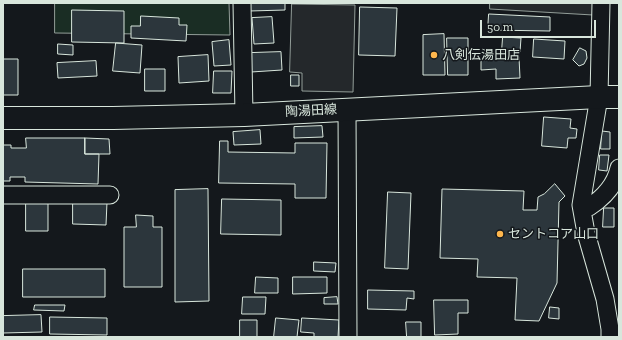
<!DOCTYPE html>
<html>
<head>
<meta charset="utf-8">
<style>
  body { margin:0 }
  #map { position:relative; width:622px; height:340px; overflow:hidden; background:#14181c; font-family:"Zilla Slab",serif }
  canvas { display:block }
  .frame { position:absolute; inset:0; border:4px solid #d8e6dc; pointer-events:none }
  .scale { position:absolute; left:480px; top:20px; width:116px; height:18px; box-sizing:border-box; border:2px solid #d8e6dc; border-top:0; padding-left:5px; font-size:12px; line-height:14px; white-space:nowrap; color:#d8e6dc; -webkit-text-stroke:3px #14181c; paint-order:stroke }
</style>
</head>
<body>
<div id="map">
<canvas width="622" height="340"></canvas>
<div class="frame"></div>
<div class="scale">50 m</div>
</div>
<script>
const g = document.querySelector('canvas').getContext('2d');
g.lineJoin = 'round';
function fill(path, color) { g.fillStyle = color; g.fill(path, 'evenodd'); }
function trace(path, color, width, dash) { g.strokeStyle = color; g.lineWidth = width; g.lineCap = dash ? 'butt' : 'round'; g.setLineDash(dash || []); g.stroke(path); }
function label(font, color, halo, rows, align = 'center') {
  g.font = font + ' "Zilla Slab","Noto Sans JP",serif'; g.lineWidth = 3; g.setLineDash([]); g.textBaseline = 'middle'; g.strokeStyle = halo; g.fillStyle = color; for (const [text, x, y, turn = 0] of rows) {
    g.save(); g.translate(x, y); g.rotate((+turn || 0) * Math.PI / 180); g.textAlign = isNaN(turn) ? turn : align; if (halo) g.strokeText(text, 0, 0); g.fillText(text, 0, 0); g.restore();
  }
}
const green = new Path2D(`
  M55 3H229L230 35 55 33Z`);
fill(green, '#1a2d24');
trace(green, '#939e99', 1);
const parking = new Path2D(`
  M490 3H594L593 15 490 9Z
  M292 4 355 5 353 92 302 91V73L290 72Z`);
fill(parking, '#24282b');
trace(parking, '#939e99', 1);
const building = new Path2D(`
  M250 3H285V10L250 11Z
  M360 7 397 8 395 56 359 55Z
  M72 10 124 11V43L72 42Z
  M489 14 550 17V31L488 30Z
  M141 16 179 18V25H187L186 41 131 38V26H140Z
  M272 17 274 43 254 44 252 18Z
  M444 34 445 75H423V35Z
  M503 37 521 38 520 52 502 51Z
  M447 38H468V75H448Z
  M534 39 565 41 564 59 533 57Z
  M229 40 231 65 214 66 212 42Z
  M116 43 142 45 140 73 113 71Z
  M58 44 73 45V55L58 54Z
  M580 48 586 51 587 58 584 64 579 66 573 60Z
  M281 52 282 70 251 72V53Z
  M208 55 209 81 179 83 178 57Z
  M519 57 520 78 496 79V69L481 70V59Z
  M3 59H18V95H3Z
  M96 61 97 76 58 78 57 63Z
  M145 69H165V91H145Z
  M214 71H232L231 93H213Z
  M291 75H299V86H291Z
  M544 117 571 119 570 128 577 129 576 138H568L567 148 542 146Z
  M322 126 323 137 294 138V127Z
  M260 130 261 144 234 145 233 132Z
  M602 131 610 132V149H601Z
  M26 138H85V154H99L98 184 25 182V177H10V181H3V145H11V148H26Z
  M85 138 109 139 110 154H85Z
  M220 141H228V152L295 153V143H327L326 198H295V184L219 183Z
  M600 155H609L607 171 599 170Z
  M555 184 565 196 559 202 557 283 539 321 515 320 517 278 477 277 478 259 440 258 442 189 524 191 523 210H537L538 197 544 194Z
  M208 189 209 301 175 302V190Z
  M388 192 411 193 408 269 385 268Z
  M222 199 281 200V235L221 234Z
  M26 201H48V231H26Z
  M73 201 107 202 106 225 73 224Z
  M604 208H614V227H603Z
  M136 215 153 216V227H162V287H124V227H136Z
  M314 262 336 263 335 272 314 271Z
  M23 269H105V297H23Z
  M256 277 278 278V293H255Z
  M293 277H327V293L293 294Z
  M368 290 414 291V299L407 298 406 310 368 309Z
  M243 297H266L265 314H242Z
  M337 297 338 304H324V298Z
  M434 300H468V313H458V334L435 335Z
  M35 305H65L64 311 34 310Z
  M550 307 559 308V319L549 318Z
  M41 315 42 332 3 333V316Z
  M50 317 107 318V335L50 334Z
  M276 318 299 320 297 337H274Z
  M302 318 339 320 338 337H314V333L301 332Z
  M240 320H257V337H240Z
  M406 322H421V337H407Z`);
fill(building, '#2c363c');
trace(building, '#d8e6dc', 1);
const minor = new Path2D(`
  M242 3 244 115
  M601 3 599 97 581 205 586 233 605 299 610 329V337
  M347 109 348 337
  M3 195H110
  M581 205 589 207C603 198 615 186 619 168`);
const major = new Path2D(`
  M3 118H113L244 115 599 97H619`);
trace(minor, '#d8e6dc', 19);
trace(major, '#d8e6dc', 24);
trace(minor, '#14181c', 17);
trace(major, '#14181c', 22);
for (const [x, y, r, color] of [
  [434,55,4,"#ffb74d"],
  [500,234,4,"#ffb74d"]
]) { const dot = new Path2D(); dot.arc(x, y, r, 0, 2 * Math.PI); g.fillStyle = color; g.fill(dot); trace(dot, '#14181c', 1.5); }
label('13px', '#d8e6dc', '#14181c', [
  ["八剣伝湯田店",442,55],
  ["セントコア山口",508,234]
], 'left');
label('13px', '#d8e6dc', '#14181c', [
  ["陶湯田線",311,111,-3]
]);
</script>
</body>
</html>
